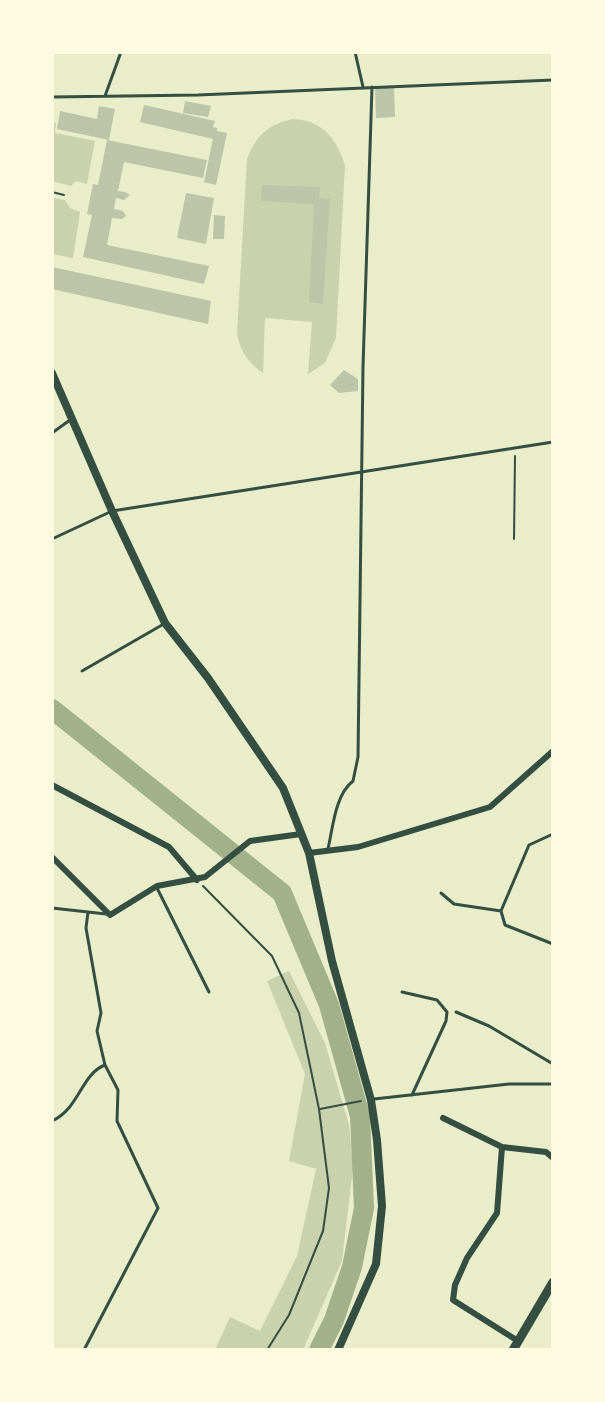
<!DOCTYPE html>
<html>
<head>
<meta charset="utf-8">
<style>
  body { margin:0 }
  #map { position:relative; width:605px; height:1402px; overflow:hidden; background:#e9edc9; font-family:"Space Grotesk",sans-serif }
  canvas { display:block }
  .frame { position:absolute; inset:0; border:54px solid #fefae0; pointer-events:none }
</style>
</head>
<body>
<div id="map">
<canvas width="605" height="1402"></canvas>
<div class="frame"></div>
</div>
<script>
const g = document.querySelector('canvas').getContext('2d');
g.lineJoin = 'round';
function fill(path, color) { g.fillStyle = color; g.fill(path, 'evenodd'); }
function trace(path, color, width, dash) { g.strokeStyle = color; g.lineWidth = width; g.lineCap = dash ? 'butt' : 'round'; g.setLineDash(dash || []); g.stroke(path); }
fill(new Path2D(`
  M293 119C322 120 336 138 345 165L336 338 325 363 308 374 312 322 265 318 263 373C248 363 240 351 237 333L247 159C256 136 268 124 293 119Z
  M52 122 56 123 55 133 95 141 87 184 76 181 71 186 52 181Z
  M52 198 65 200 70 208 80 212 73 258 52 254Z
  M289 971 325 1043 349 1125 353 1168 342 1261 303 1350H215L230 1317 260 1331 297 1256 316 1169 289 1161 305 1074 267 981Z`), '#cad2ad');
trace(new Path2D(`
  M52 709 282 893 329 1005 360 1116 364 1208 352 1267 334 1320 319 1350`), '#a3b18a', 20);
fill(new Path2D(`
  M375 88H394L395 117 376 118Z
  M185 101 211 106 208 117 183 113Z
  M144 105 215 121 213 127 217 128V131L227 133 216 185 204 182 213 139 140 122Z
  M99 106 115 109 109 140 57 129 60 111 97 119Z
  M107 140 207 160 203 178 124 162 118 191 125 192 130 195 124 200 116 198 114 209 123 211 126 216 122 219 112 218 107 245 209 266 204 284 83 257 92 215 87 214 93 184 98 185Z
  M262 185 320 187 319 198 330 199 323 304 309 302 314 204 261 201Z
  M186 193 214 198 206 244 177 238Z
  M214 215 225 216 224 239H213Z
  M52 267 211 301 208 324 52 289Z
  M344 370 358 379V391L339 393 330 385Z`), '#bcc5a7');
trace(new Path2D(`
  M52 192 64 195
  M514 539 515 456
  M203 886 272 956 299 1013 319 1109 329 1188 323 1231 289 1315 267 1350
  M320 1109 361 1101`), '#344e41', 2);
trace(new Path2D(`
  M355 52 363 87
  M105 96 121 52
  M52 97 198 95 553 80
  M52 433 70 420
  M52 539 112 511 553 442
  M82 671 162 625
  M553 834 529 845 501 911 505 925 553 944
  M328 849C333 827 335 795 353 781L358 757 363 367 372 87
  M157 888 209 992
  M441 893 454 904 501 911
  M52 908 88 912
  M402 992 437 1000 447 1012 446 1021 412 1095
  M456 1012 489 1026 553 1064
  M374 1099 509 1084H553
  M52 1121C80 1108 81 1074 105 1065
  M84 1350 158 1208 117 1121 118 1090 105 1065 97 1031 101 1013 86 928 88 912 106 914`), '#344e41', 3);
trace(new Path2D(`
  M52 785 169 847 197 880
  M309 853 358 847 490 807 553 751
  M52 857 110 915 157 886 205 877 250 841 301 834
  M443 1118 502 1147 546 1152 553 1158
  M502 1147 497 1213 467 1258 455 1285 453 1300 518 1341`), '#344e41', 6);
trace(new Path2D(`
  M52 373 112 511 165 623 208 678 283 788 309 853 332 961 371 1100 377 1140 382 1206 376 1264 338 1350`), '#344e41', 8);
trace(new Path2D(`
  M513 1350 553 1282`), '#344e41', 9);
</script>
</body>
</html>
